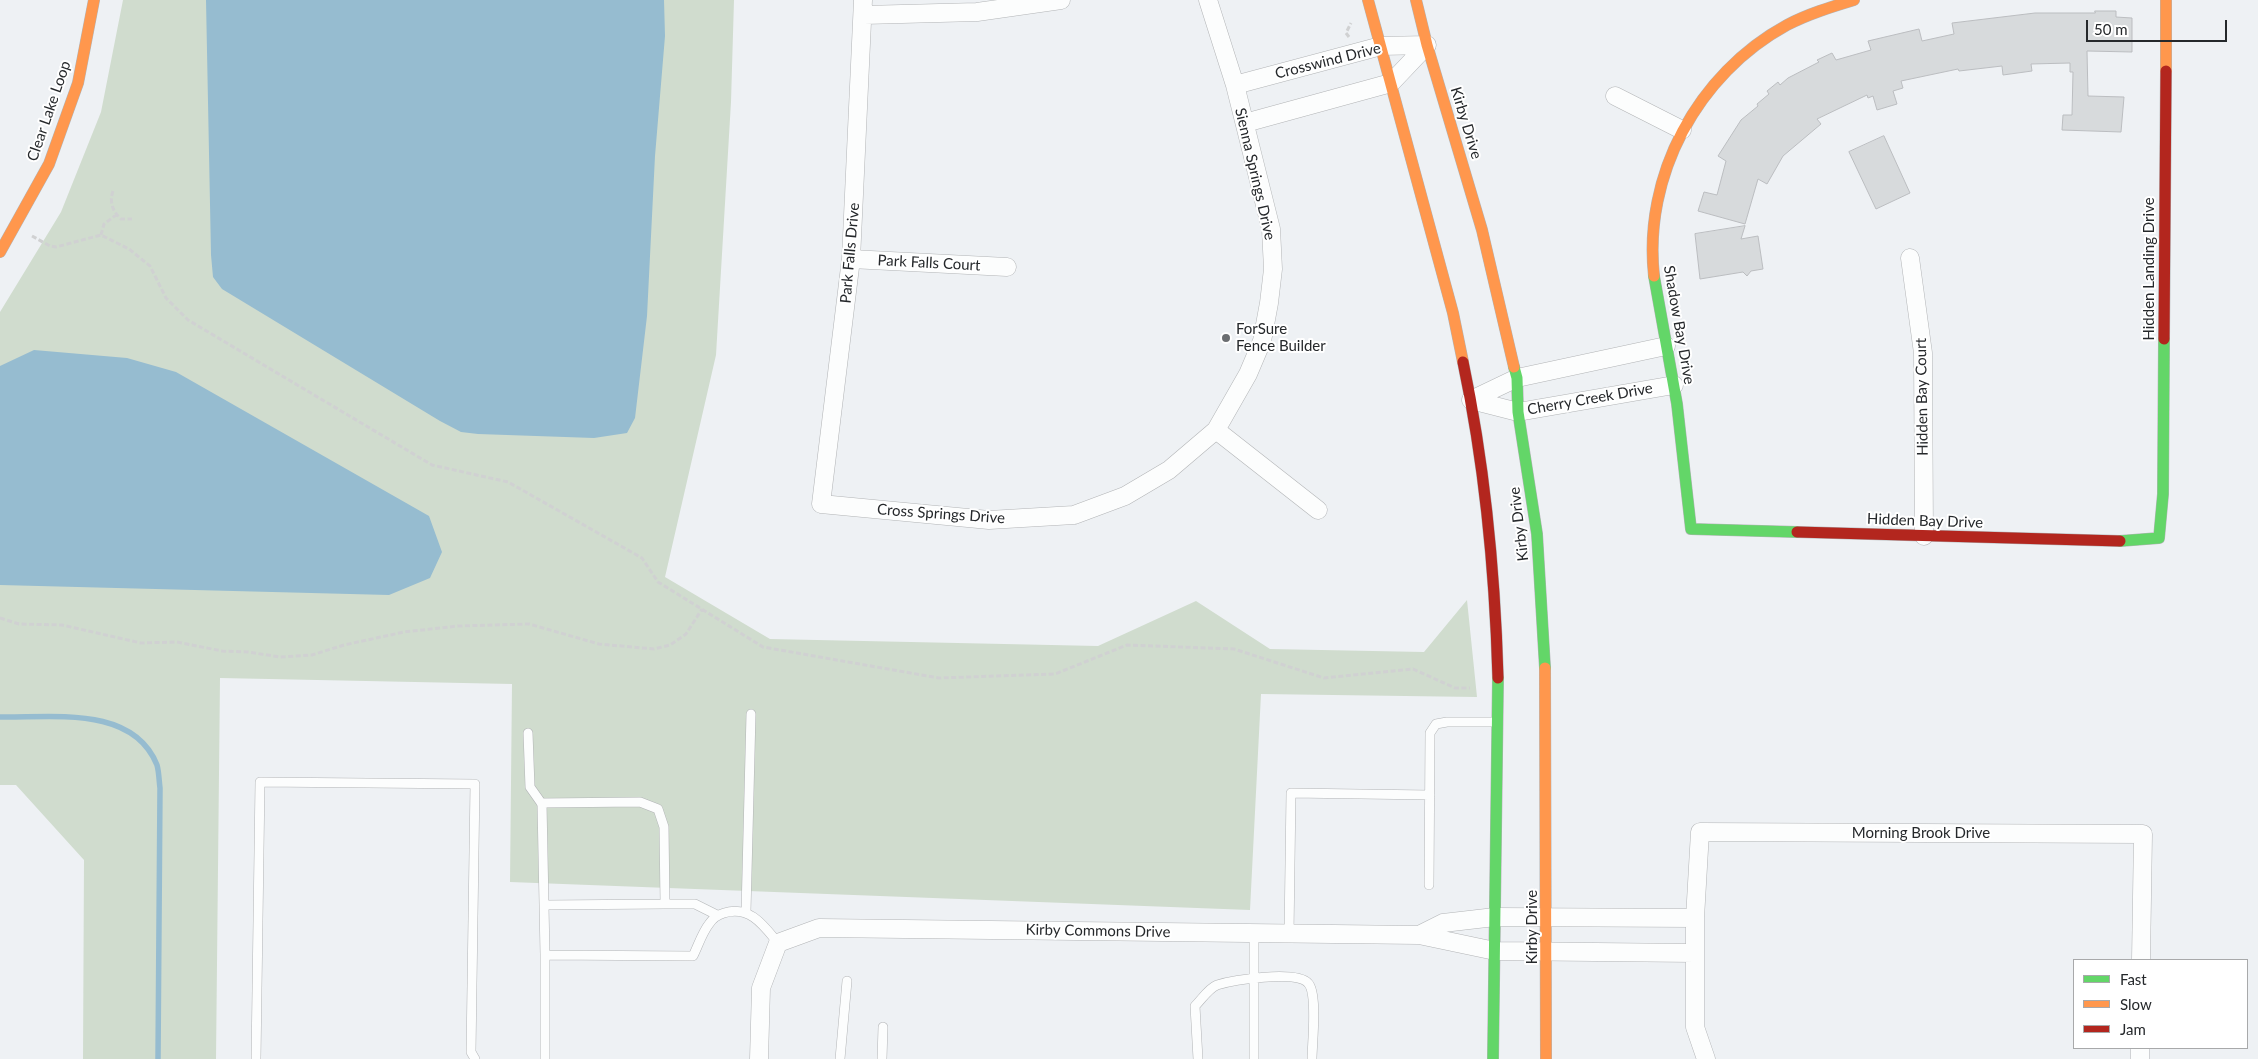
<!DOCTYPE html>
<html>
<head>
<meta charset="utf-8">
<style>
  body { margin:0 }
  #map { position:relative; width:2258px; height:1059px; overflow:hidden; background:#eef1f4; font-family:Lato,sans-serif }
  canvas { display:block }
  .legend { position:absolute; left:2073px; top:959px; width:175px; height:90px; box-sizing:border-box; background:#fff; border:1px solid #a8a9aa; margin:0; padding:6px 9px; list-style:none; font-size:15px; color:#25282b }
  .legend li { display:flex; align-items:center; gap:10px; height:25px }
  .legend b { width:25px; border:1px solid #a8a9aa }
  .scale { position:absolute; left:2086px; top:20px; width:141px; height:22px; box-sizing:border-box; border:2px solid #25282b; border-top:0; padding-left:6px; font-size:15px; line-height:18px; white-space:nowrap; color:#25282b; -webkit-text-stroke:4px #fff; paint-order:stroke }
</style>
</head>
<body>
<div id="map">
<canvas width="2258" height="1059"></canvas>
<ul class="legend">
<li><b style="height:6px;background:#63d668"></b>Fast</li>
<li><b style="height:6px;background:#ff974d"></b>Slow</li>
<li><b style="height:6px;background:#b3261e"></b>Jam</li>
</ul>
<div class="scale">50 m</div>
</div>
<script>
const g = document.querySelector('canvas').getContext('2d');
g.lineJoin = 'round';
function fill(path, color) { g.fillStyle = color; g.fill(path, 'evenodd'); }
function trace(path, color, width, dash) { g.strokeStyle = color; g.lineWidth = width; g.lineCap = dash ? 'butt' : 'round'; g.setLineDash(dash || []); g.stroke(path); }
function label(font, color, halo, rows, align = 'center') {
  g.font = font + ' Lato,sans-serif'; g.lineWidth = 4; g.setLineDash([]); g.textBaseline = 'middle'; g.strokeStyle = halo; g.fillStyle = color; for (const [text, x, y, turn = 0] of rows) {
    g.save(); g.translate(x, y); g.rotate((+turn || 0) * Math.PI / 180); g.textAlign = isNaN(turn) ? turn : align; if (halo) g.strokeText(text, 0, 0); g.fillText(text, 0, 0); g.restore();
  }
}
fill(new Path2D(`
  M123 0H734L731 102 716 355 665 577 770 639 1098 646 1196 601 1270 649 1424 652 1467 600 1477 697 1261 694 1250 910 510 882 512 684 220 678 216 1059H83L84 860 16 785H0V312L61 212 101 112Z`), '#d0dcce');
fill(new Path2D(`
  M206 0H664L665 36 655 156 647 316 635 418 627 433 594 438 478 434 461 432 440 421 222 289 213 277 211 255Z
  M34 350 127 358 176 372 429 516 442 552 430 578 389 595 0 585V366Z`), '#96bcd0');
trace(new Path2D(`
  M0 717C52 718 133 705 157 765 159 772 159 781 160 788L158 1059`), '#96bcd0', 5.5);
const building = new Path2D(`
  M2095 11H2116V17L2132 18V52L2087 51 2088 96 2124 97 2121 132 2062 130 2063 115H2072L2073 72H2070V63L2031 64 2032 71 2003 75 2002 66 1959 71 1958 69 1901 81 1903 88 1893 91 1897 104 1877 110 1873 96 1868 98 1867 95 1817 119 1821 124 1783 156 1767 184 1758 179 1745 224 1698 211 1704 192 1717 195 1726 161 1718 156 1741 120 1758 106 1757 104 1769 94 1767 91 1778 82 1780 85 1788 78 1819 62 1817 60 1832 53 1836 60 1871 50 1868 41 1919 29 1922 41 1954 34 1952 23 2035 13H2095Z
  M1884 136 1910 193 1876 209 1849 152Z
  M1745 226 1741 239 1758 236 1763 269 1751 271 1747 276 1743 272 1700 279 1695 234Z`);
fill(building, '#d7dadc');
trace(building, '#bbbdc0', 1);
const lane = new Path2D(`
  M528 733 530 787 542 804 545 955
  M541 803 640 802 658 809 664 827 665 904H695L717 915
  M1429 885 1430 733 1436 724 1447 722H1496
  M545 905 665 904
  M746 912 751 714
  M1254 933V1059
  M1289 934 1291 793 1430 795
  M256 1059 260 782 475 784 471 1052 475 1059
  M545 1059V955L693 956C698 946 702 933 709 924 713 918 717 915 724 913 750 905 764 926 778 943
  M840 1059 847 981
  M882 1059 883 1027
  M1198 1059 1195 1006C1201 1000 1209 988 1217 985 1233 980 1296 970 1308 983 1318 993 1312 1044 1312 1059`);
const street = new Path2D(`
  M863 0 851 259 821 504 989 520 1074 515 1125 496 1169 470 1216 430 1248 374 1262 341 1269 303 1273 269 1271 229 1235 85 1208 0
  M864 15 977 12 1061 0
  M1235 85 1381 46 1427 45
  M1615 96 1682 130
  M1245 123 1391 83 1427 45
  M1910 258 1923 353 1924 536
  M851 259 1007 267
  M1471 400 1518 412 1674 385
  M1471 400 1517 378 1666 346
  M1216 430 1318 510
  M1419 935 1443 923 1495 917 1695 918
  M759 1059 761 988 778 943 819 928 1419 935 1495 951 1695 953
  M1706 1059 1695 1027V918L1700 832 2143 834 2141 960
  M2140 1059V1048`);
const fast = new Path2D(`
  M1654 276 1677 404 1691 529 1797 532
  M1514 367 1517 378 1518 412 1537 534 1545 668
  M2120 541 2159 538 2163 494 2164 339
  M1493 1059 1498 678`);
const slow = new Path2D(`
  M1368 0 1453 313 1463 362
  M1416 0 1427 45 1482 230 1514 367
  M2166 71V0
  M0 252 49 164 78 83 94 0
  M1654 276C1643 176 1697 74 1787 25 1808 14 1831 7 1854 0
  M1545 668 1546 1059`);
const jam = new Path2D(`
  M2164 339 2166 71
  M1463 362C1485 466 1495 573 1498 678
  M1797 532 2120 541`);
trace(lane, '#b2b4b6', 10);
trace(street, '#b2b4b6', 19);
trace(fast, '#b2b4b6', 12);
trace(slow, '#b2b4b6', 12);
trace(jam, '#b2b4b6', 12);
trace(new Path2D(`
  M1349 37 1346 33 1351 23
  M113 191C109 202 113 212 121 219H132
  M101 235 104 224 116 215
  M32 236 50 246 56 247 101 235 129 249 150 266 166 298 188 320 432 465 508 482 642 558 658 582 763 647 939 678 1055 674 1127 645 1234 649 1324 678 1413 669 1455 688H1470
  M0 618 19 624 62 625 141 643 177 642 222 651 248 652 280 657 312 655 344 645 404 632 458 626 529 624 599 644 654 649 670 645 686 634 702 609`), '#d0d1d2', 3, [5, 2.5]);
trace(lane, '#fcfdfd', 9);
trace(street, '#fcfdfd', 18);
trace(fast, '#63d668', 11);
trace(slow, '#ff974d', 11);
trace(jam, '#b3261e', 11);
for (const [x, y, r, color] of [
  [1226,338,5,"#6b6e71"]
]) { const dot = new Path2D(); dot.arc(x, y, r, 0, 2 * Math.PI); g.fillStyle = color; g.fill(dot); trace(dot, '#fff', 2); }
label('15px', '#25282b', '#fff', [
  ["Crosswind Drive",1328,61,-14],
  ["Clear Lake Loop",49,111,-71],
  ["Kirby Drive",1466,123,73],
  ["Sienna Springs Drive",1255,174,77],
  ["Park Falls Drive",850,253,-85],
  ["Park Falls Court",929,263,3],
  ["Hidden Landing Drive",2149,269,-90],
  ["Shadow Bay Drive",1679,325,80],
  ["Hidden Bay Court",1922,397,-91],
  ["Cherry Creek Drive",1590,399,-10],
  ["Cross Springs Drive",941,514,4],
  ["Hidden Bay Drive",1925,521,2],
  ["Kirby Drive",1519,524,-97],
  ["Morning Brook Drive",1921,833],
  ["Kirby Drive",1532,927,-90],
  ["Kirby Commons Drive",1098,931,1]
]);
label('15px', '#25282b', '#fff', [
  ["ForSure",1236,329],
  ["Fence Builder",1236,346]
], 'left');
</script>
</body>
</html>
